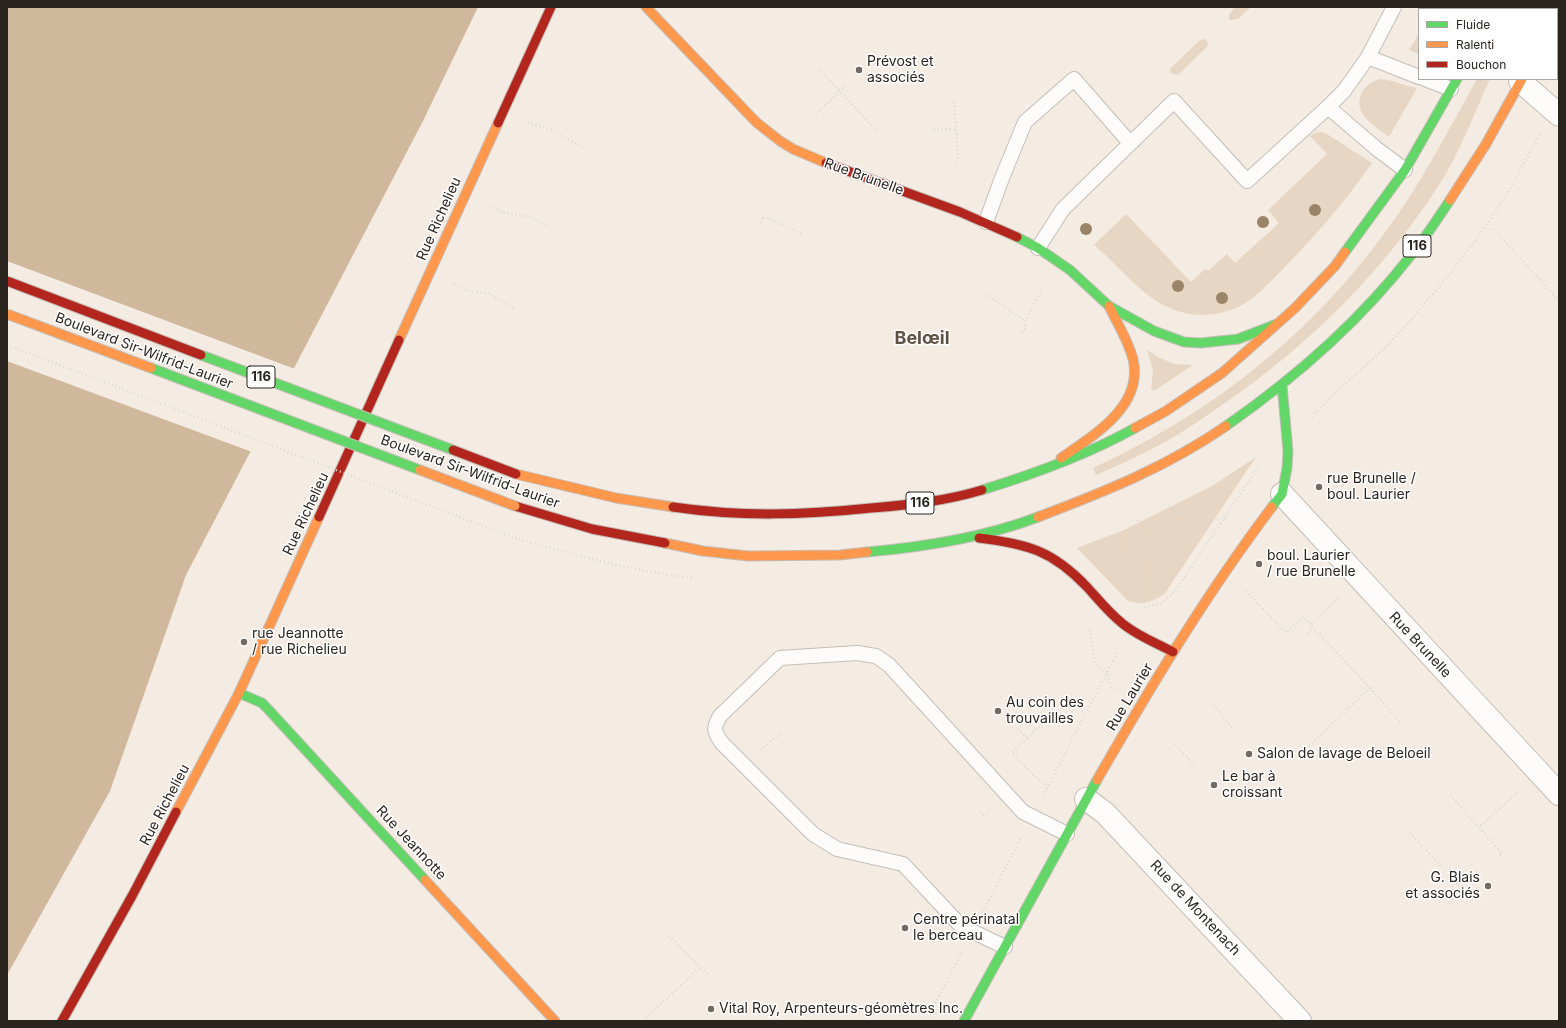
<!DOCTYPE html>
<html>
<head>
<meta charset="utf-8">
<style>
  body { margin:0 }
  #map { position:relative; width:1566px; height:1028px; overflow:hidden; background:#f4ece3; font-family:Inter,sans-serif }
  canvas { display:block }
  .frame { position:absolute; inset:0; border:8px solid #2a241e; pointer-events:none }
  .legend { position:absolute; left:1418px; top:8px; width:140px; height:72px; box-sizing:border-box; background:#fff; border:1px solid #aaa7a5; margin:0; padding:5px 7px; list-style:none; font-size:12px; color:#2a241e }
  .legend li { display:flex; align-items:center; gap:8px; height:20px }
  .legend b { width:20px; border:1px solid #aaa7a5 }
</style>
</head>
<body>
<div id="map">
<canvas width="1566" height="1028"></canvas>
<div class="frame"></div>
<ul class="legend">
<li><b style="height:5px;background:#63d668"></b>Fluide</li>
<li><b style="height:5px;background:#ff974d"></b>Ralenti</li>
<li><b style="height:5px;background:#b3261e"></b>Bouchon</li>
</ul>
</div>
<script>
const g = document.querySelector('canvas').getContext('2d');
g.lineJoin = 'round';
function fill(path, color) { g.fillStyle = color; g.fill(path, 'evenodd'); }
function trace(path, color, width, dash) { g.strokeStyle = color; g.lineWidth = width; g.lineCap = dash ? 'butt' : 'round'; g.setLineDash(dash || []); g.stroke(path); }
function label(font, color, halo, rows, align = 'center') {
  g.font = font + ' Inter,sans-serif'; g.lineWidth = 3; g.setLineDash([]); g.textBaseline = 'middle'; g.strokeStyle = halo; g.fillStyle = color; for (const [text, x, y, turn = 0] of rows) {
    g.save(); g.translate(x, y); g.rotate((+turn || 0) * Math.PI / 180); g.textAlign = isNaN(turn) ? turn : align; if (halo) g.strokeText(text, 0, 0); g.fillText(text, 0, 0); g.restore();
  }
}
fill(new Path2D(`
  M1235 7H1251L1238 19 1231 20 1229 19V15Z
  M1419 33V54L1409 50Z
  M1203 39 1206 40 1209 43 1207 47 1180 73 1177 75 1171 73 1170 69 1173 66 1199 41Z
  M1379 79C1392 79 1404 86 1417 88L1389 137C1375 126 1351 113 1362 92 1366 85 1372 82 1379 79Z
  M1477 79H1490C1474 114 1460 152 1439 185 1383 272 1307 347 1222 405 1206 416 1189 428 1172 438 1147 452 1122 464 1096 475L1093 468C1222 408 1323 325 1403 207 1430 166 1453 122 1477 79Z
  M1322 132 1327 134 1372 163C1344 203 1316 235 1282 270 1269 283 1255 299 1238 307 1216 317 1190 318 1168 307 1141 296 1117 264 1094 245L1126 214 1191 282 1205 269 1208 271 1227 254 1235 263 1279 223 1268 210 1327 154 1310 136 1315 133Z
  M1147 349 1156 356 1174 364 1193 365 1154 391 1151 389 1153 371Z
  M1256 457 1165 593C1152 603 1144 605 1128 601L1077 548 1124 530 1212 486Z`), '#e7d6c3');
fill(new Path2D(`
  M7 7H478L423 121 186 575 110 791 7 975Z`), '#d0b89d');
fill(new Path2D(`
  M7 261 295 369 252 452 7 361Z`), '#f4ece3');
const lane = new Path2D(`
  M1368 57 1419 77
  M1425 79 1451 89
  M1328 107 1377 149 1405 170
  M986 222 1002 178 1025 122 1074 79 1130 143
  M1038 248 1063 209 1174 101 1247 181 1328 107 1344 91 1368 57 1394 7
  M1005 947 961 926 903 864 837 849 813 834 721 742C714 731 713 728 720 716L780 658 857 653 876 656 889 665 1023 812 1067 834`);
const street = new Path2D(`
  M1520 81 1559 115
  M1282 494 1559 794
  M1086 799 1105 813 1300 1021`);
const fast = new Path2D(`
  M1017 237 1038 248 1070 270 1109 306 1154 331 1184 342 1201 343 1238 339 1277 324
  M1345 252 1405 170 1457 79
  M1226 426C1295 378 1360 321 1412 254 1426 237 1438 218 1450 200
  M982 490C1034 474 1087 455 1135 428
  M1272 507 1282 494 1287 468 1288 451 1282 385
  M867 552C925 547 983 538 1038 517
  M239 693 262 703 267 708 425 880
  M964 1021 1097 780`);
const slow = new Path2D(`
  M646 7 756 122 780 141 793 149 826 163
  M1450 200 1486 144 1522 79
  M399 340 498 123
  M1135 428 1166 411 1222 373 1295 308 1335 266 1345 252
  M1061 458C1094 435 1144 406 1133 359 1128 340 1117 323 1109 306
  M516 474 616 498 673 507
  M1038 517C1104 492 1167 467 1226 426
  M665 543 703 551 748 556 840 555 867 552
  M1097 780C1151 686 1207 593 1272 507
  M176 812 239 693 319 517
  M425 880 555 1021`);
const jam = new Path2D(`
  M1496 9 1497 7
  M1557 15 1559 11
  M498 123 551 7
  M826 163 960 212 1017 237
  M515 506 592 529 665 543
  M673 507C740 517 804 515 871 508 908 505 946 501 982 490
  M319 517 399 340
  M979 538C1027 544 1052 550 1087 587 1098 599 1109 613 1123 624 1138 636 1156 643 1173 652
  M62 1021 132 896 176 812`);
trace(lane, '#c5beb7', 16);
trace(street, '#c5beb7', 24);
trace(fast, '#c5beb7', 11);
trace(slow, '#c5beb7', 11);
trace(jam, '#c5beb7', 11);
trace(new Path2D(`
  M819 69 877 131
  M954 102 958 160 956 166
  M816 114 847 84
  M528 122 552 130 585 149
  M934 130 956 129
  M489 206 502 212 530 217 550 228
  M761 223 763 216 802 234
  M1493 229 1559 301
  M454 284 468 291 488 293 514 308
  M986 294 1025 321
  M1022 332 1026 327 1025 321 1043 287
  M1312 417 1335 393 1385 348 1410 321 1451 272 1486 226 1509 191 1540 133
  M1169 505C1173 508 1177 512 1182 514 1196 521 1214 520 1229 519
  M1138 520 1139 531 1134 536 1139 603
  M515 538C574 555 633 571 694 578
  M1246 591 1286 633 1303 617 1311 625
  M1145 607 1162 603 1175 591 1260 465
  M1090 630 1094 658 1098 668 1107 672 1111 687 1118 691
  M1308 633 1313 628 1311 625 1339 597
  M1370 688 1400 722
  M1213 705 1234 729
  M1018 729 1027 738 1012 753 1035 777 1048 786
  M1027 738 1050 717
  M1175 744 1195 766
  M1309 746 1370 688 1313 628
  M761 750 780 733
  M1450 795 1479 827
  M1043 796 1085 714 1118 652
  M980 812 984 816 991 810
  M1410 833 1443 868
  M1500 855 1502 853 1479 827 1519 791
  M983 911 1022 836
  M913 934 917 936 929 924
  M669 936 700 967
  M643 1021 700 967 708 975 709 974
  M926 1021 962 952`), '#dad8d5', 2.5, [1, 3]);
trace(lane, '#fdfcfb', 14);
trace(street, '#fdfcfb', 22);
trace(fast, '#63d668', 9);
trace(slow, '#ff974d', 9);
trace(jam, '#b3261e', 9);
const fastBridge = new Path2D(`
  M201 355 453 450
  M151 368 420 470`);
const slowBridge = new Path2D(`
  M7 314 151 368
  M420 470 515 506`);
const jamBridge = new Path2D(`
  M7 281 201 355
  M453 450 516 474`);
trace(fastBridge, '#c5beb7', 11, []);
trace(slowBridge, '#c5beb7', 11, []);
trace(jamBridge, '#c5beb7', 11, []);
trace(new Path2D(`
  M7 345 515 538`), '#dad8d5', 2.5, [1, 3]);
trace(fastBridge, '#63d668', 9);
trace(slowBridge, '#ff974d', 9);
trace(jamBridge, '#b3261e', 9);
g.fillStyle = '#998467';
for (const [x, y] of [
  [1315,210],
  [1263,222],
  [1086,229],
  [1178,286],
  [1222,298]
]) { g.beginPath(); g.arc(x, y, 6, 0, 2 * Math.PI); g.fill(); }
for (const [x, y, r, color] of [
  [859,70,4,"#716a63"],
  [1319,487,4,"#716a63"],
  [1259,564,4,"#716a63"],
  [244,642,4,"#716a63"],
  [998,711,4,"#716a63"],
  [1249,754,4,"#716a63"],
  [1214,785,4,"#716a63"],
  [1488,886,4,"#716a63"],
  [905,928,4,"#716a63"],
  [711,1009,4,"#716a63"]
]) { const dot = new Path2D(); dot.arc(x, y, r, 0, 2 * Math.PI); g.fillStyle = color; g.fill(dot); trace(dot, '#fff', 1.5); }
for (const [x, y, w] of [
  [1417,246,28],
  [261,377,28],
  [920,503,28]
]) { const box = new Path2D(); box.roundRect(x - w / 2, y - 11, w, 22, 3); g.fillStyle = '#fff'; g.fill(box); trace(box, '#2a241e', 1); }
label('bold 13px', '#2a241e', null, [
  ["116",1417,246],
  ["116",261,377],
  ["116",920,503]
]);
label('14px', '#2a241e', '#fff', [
  ["Prévost et",867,62],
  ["associés",867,78],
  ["rue Brunelle /",1327,479],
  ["boul. Laurier",1327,495],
  ["boul. Laurier",1267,556],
  ["/ rue Brunelle",1267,572],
  ["rue Jeannotte",252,634],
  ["/ rue Richelieu",252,650],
  ["Au coin des",1006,703],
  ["trouvailles",1006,719],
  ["Salon de lavage de Beloeil",1257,754],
  ["Le bar à",1222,777],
  ["croissant",1222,793],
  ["G. Blais",1480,878,"right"],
  ["et associés",1480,894,"right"],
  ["Centre périnatal",913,920],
  ["le berceau",913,936],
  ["Vital Roy, Arpenteurs-géomètres Inc.",719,1009]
], 'left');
label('14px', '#2a241e', '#fff', [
  ["Rue Brunelle",864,177,20],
  ["Rue Richelieu",439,219,-66],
  ["Boulevard Sir-Wilfrid-Laurier",144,351,21],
  ["Boulevard Sir-Wilfrid-Laurier",470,472,20],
  ["Rue Richelieu",306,514,-65],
  ["Rue Brunelle",1420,645,47],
  ["Rue Laurier",1130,697,-59],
  ["Rue Richelieu",165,805,-62],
  ["Rue Jeannotte",411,843,47],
  ["Rue de Montenach",1195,908,47]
]);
label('bold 18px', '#5e5142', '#fff', [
  ["Belœil",922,339]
]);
</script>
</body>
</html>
